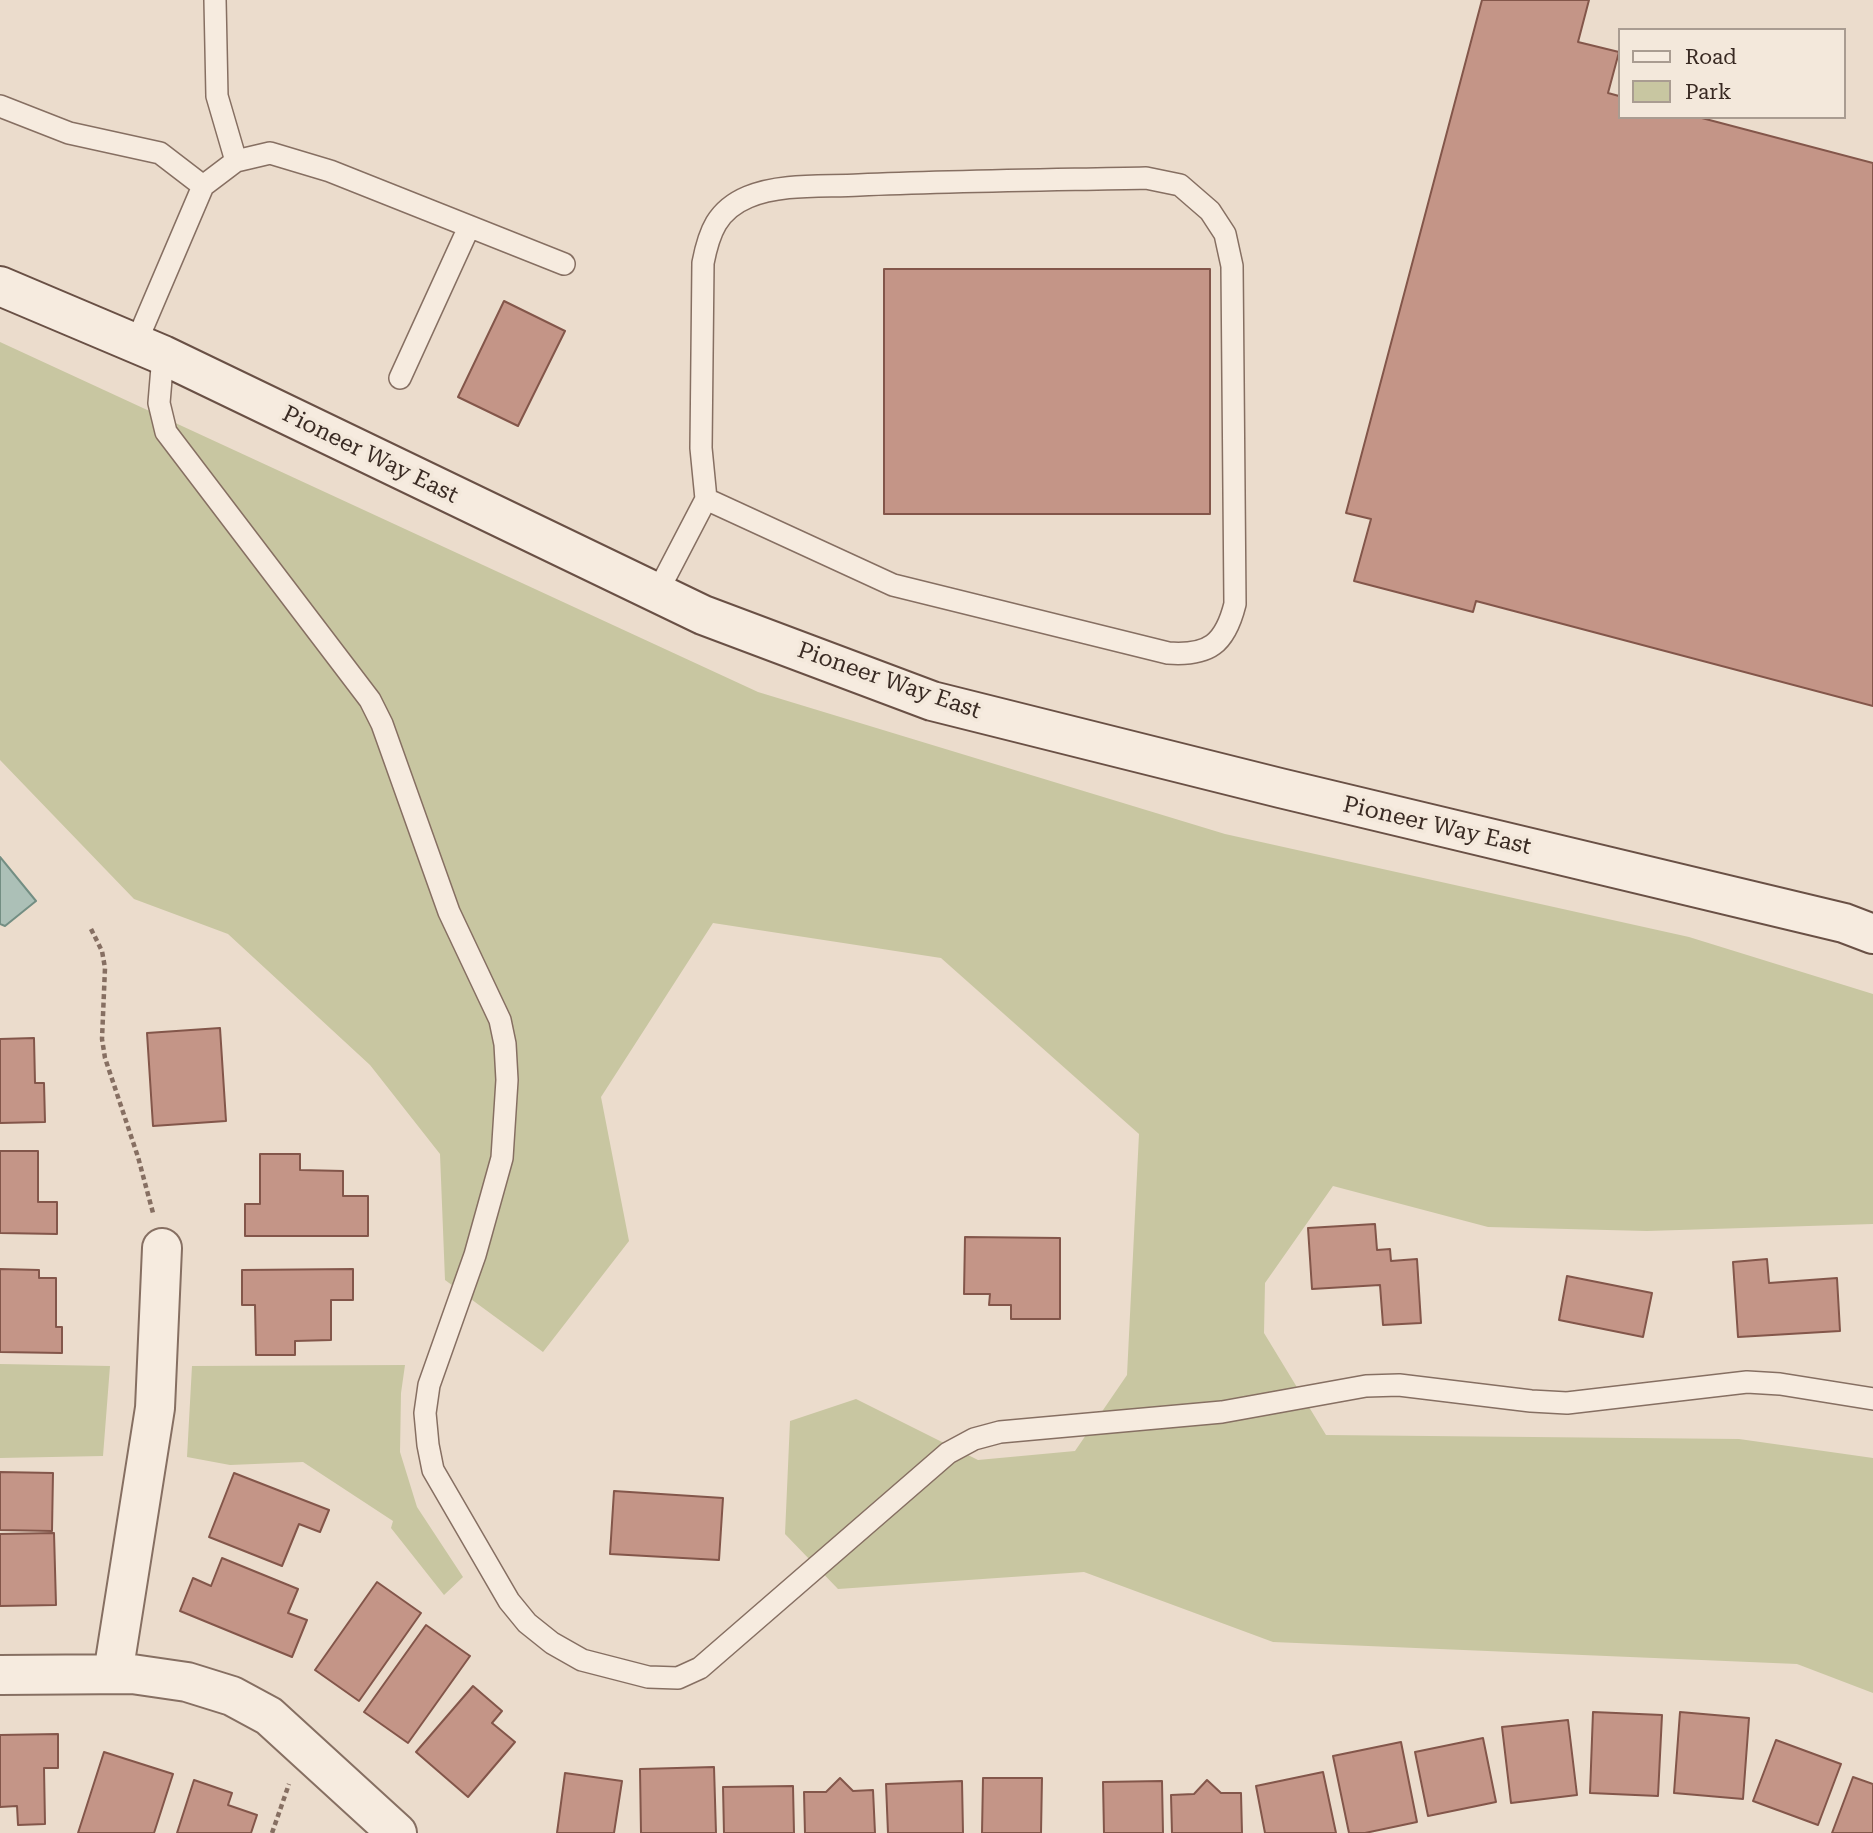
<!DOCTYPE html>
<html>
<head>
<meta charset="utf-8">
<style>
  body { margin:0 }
  #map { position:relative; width:1873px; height:1833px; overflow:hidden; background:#ebdccc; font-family:"Roboto Serif",serif }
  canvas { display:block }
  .legend { position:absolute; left:1618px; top:28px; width:228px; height:91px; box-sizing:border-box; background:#f3e8db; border:2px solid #a99c91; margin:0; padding:9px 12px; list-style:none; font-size:21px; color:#392a23 }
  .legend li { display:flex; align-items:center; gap:14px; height:35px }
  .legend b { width:35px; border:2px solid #a99c91 }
</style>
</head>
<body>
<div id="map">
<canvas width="1873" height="1833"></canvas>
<ul class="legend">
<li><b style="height:9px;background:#f6ebdf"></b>Road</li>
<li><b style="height:19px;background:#c8c6a1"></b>Park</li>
</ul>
</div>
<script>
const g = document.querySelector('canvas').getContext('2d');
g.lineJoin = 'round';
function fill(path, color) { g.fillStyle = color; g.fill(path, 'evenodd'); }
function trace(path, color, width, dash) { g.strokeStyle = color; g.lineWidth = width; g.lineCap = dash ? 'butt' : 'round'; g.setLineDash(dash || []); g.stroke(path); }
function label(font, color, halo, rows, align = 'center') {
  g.font = font + ' "Roboto Serif",serif'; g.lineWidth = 7; g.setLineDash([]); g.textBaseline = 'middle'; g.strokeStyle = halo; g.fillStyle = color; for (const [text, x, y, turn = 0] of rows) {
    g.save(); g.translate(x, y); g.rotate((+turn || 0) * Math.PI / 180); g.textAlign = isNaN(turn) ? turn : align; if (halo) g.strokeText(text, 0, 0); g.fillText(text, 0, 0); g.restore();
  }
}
fill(new Path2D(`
  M0 342 758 692 1225 834 1689 937 1873 994V1224L1647 1231 1488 1227 1333 1186 1265 1283 1264 1333 1326 1435 1739 1439 1873 1458V1693L1797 1664 1273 1642 1084 1572 838 1589 785 1534 790 1421 856 1399 978 1460 1075 1451 1127 1375 1139 1134 941 958 713 923 601 1097 629 1241 543 1352 445 1280 440 1154 370 1065 228 934 134 899 0 760Z
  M0 1364 110 1366 103 1456 0 1458Z
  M405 1365 401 1393 400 1452 417 1507 463 1577 444 1595 391 1528 393 1521 303 1462 230 1465 187 1457 192 1366Z`), '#c8c6a1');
const water = new Path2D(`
  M0 857 36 901 5 926 0 924Z`);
fill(water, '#acc0b7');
trace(water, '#738e83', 2);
const building = new Path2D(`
  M1482 0H1589L1578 42 1619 52 1608 93 1619 96V117H1698L1873 163V706L1476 601 1473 612 1354 581 1371 519 1346 513Z
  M884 269H1210V514H884Z
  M504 301 565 331 518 426 458 397Z
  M220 1028 226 1121 153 1126 147 1033Z
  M34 1038 35 1083H44L45 1122 0 1123V1039Z
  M0 1151H38V1202H57V1234L0 1233Z
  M260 1154H300V1170L343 1171V1196H368V1236H245V1204H260Z
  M1375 1224 1377 1250 1390 1249 1391 1261 1417 1259 1421 1323 1383 1325 1380 1285 1312 1289 1308 1228Z
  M965 1237 1060 1238V1319H1011V1305H989L990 1294H964Z
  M1767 1259 1769 1283 1837 1278 1840 1331 1738 1337 1733 1262Z
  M0 1269 39 1270V1278H56V1327H62V1353L0 1352Z
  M353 1269V1300H331V1340L295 1341V1355H256L255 1305H242V1270Z
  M1567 1276 1652 1293 1643 1337 1559 1320Z
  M0 1472 53 1473 52 1531 0 1530Z
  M234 1473 329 1510 320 1532 299 1524 282 1566 209 1537Z
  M614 1491 723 1498 719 1560 610 1554Z
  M54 1533 56 1605 0 1606V1534Z
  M222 1558 298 1589 288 1613 307 1620 292 1657 180 1611 193 1578 211 1586Z
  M377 1582 421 1613 359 1701 315 1670Z
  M426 1625 470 1656 408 1743 364 1712Z
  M473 1686 502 1711 492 1723 515 1742 468 1797 416 1752Z
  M1593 1712 1662 1715 1658 1796 1590 1793Z
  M1680 1712 1749 1718 1743 1799 1674 1793Z
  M1568 1720 1577 1795 1511 1803 1502 1727Z
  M58 1734V1768H44L45 1824 18 1825 17 1806 0 1807V1735Z
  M1483 1738 1496 1802 1428 1816 1415 1752Z
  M1776 1740 1841 1764 1818 1825 1753 1801Z
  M1401 1742 1417 1822 1365 1833H1349L1333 1756Z
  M104 1752 173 1774 154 1833H78Z
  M714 1767 716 1833H641L640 1769Z
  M1323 1772 1336 1833H1265L1256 1786Z
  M565 1773 622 1781 614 1833H557Z
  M1853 1777 1873 1784V1833H1832Z
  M840 1778 853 1791 873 1790 875 1833H805L804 1792H826Z
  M983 1778H1042L1041 1833H982Z
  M194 1780 232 1793 228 1805 257 1815 251 1833H177Z
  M1207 1780 1221 1793H1241L1242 1833H1172L1171 1795 1194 1794Z
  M962 1781 963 1833H888L886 1784Z
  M1162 1781 1163 1833H1104L1103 1782Z
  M793 1786 794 1833H724L723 1787Z`);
fill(building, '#c49587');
trace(building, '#83564a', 2);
const lane = new Path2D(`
  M215 0 217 96 236 161
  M0 106 69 133 160 153 203 186
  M136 343 203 186 236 161 270 153 330 171 564 264
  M163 355 159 403 166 432 370 700 382 724 449 912 500 1020 505 1044 507 1080 502 1158 475 1255 429 1385 425 1413 428 1445 433 1470 509 1601 527 1623 552 1643 582 1660 648 1677 678 1678 700 1668 948 1453 974 1439 1000 1432 1222 1412 1366 1386 1399 1385 1531 1401 1567 1403 1747 1382 1780 1384 1873 1399
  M400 378 469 227
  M657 593 706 499 701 448 703 263C709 232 717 210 748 197 781 183 824 187 859 185 955 181 1050 180 1146 178L1180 185 1210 211 1225 234 1232 266 1235 604C1225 644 1209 656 1168 653L893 585 706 499`);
const street = new Path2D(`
  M113 1674 155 1408 162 1248
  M0 1675 132 1674 187 1682 232 1696 269 1716 397 1833`);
const secondary = new Path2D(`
  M0 286 163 355 703 615 932 701 1280 788 1844 923 1873 934`);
trace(lane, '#866f62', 24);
trace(street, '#866f62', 42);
trace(secondary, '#695045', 42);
trace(new Path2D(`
  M91 929 102 951 105 968 102 1039 105 1058 138 1157 153 1213
  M272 1833 289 1784`), '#866f62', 4.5, [5, 3.5]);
trace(lane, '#f6ebdf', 21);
trace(street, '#f6ebdf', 38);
trace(secondary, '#f6ebdf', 38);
label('23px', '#392a23', '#f3e8db', [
  ["Pioneer Way East",370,455,26],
  ["Pioneer Way East",889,681,19],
  ["Pioneer Way East",1437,826,13]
]);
</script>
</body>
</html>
